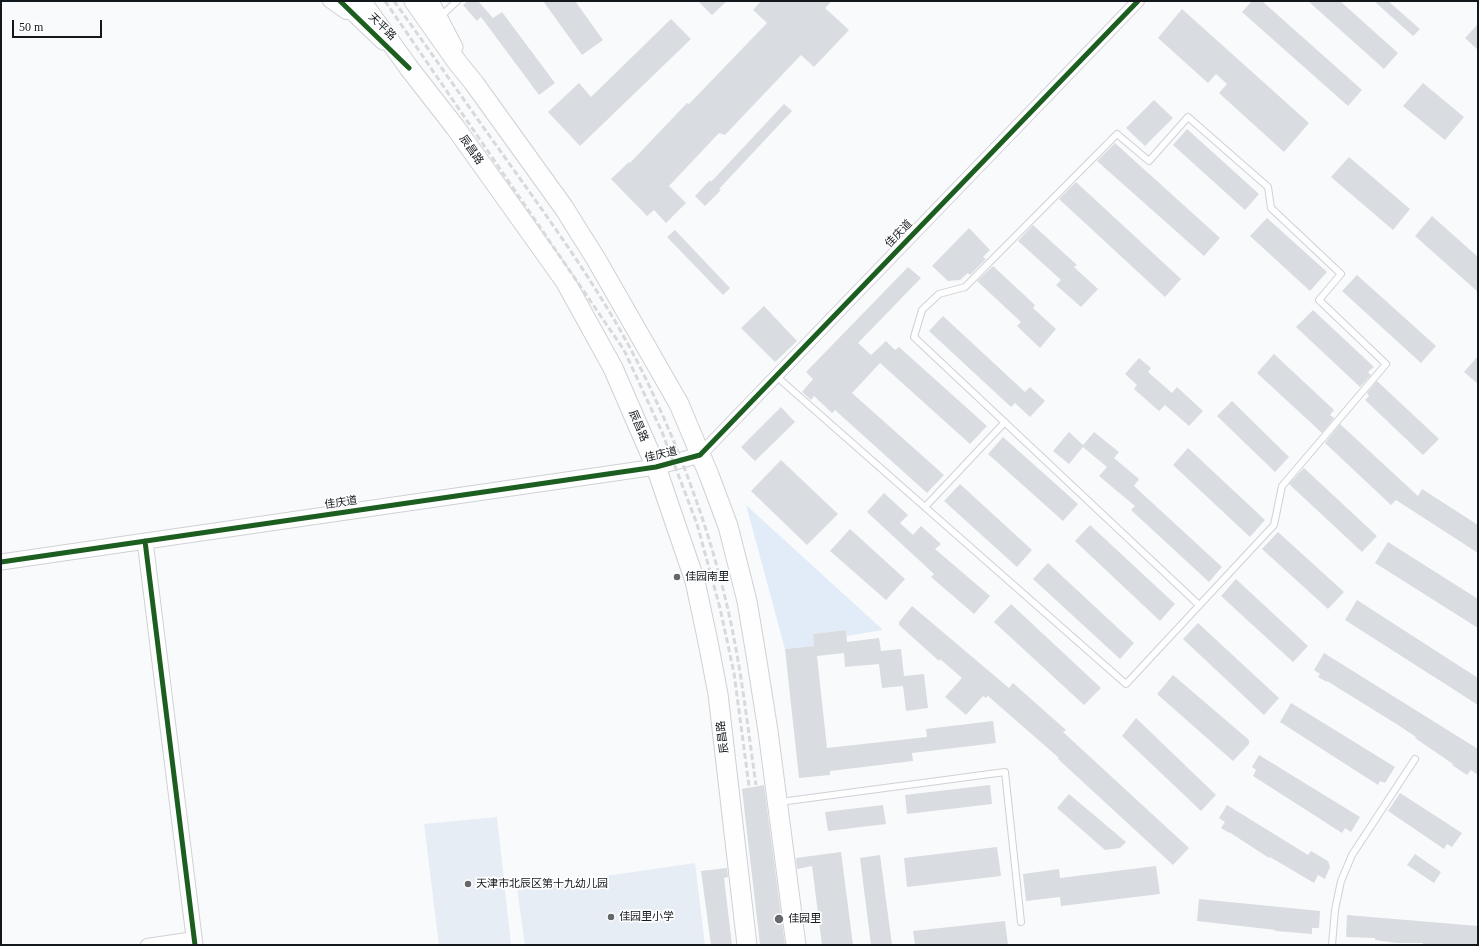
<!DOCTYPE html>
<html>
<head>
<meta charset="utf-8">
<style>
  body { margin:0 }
  #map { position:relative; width:1479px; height:946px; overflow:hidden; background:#f9fafc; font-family:"Times New Roman",serif }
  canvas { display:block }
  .frame { position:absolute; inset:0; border:2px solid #13181d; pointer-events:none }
  .scale { position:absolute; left:12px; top:20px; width:90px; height:18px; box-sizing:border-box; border:2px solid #13181d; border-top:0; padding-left:5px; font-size:12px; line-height:14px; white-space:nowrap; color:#13181d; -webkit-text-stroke:3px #fff; paint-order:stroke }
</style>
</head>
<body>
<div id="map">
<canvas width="1479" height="946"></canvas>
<div class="frame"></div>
<div class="scale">50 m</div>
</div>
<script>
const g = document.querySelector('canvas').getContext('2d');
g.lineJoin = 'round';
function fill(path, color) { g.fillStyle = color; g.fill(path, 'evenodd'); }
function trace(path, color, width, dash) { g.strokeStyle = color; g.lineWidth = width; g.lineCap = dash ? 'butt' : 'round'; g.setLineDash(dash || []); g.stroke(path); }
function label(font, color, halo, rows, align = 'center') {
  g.font = font + ' "Times New Roman","Noto Sans SC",serif'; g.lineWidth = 3.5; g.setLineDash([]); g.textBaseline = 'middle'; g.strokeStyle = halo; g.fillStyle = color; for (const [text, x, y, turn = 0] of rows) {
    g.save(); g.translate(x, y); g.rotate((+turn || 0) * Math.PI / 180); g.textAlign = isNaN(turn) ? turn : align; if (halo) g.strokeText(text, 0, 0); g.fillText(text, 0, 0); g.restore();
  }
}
fill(new Path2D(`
  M497 817 511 945H439L424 824Z
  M695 863 705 945H525L517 889Z`), '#e6edf5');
fill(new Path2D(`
  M746 505 883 630 847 636 846 630 813 634 814 646 785 649Z`), '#e2ecf8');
fill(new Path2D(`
  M468 1H478L493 18 502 12 555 83 539 95 481 17 477 21 463 5Z
  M543 1H575L603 40 582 55Z
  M698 1H727L712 15Z
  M761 1H832L825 8 849 30 814 67 801 55 725 135 719 133 669 186 686 203 666 223 654 210 647 216 611 179 629 162 630 163 687 103 689 104 767 23 753 10Z
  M1252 1H1262L1362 90 1348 106 1242 12Z
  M1308 1H1340L1398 53 1384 69Z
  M1374 1H1388L1420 29 1413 36Z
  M1182 9 1309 123 1284 152 1219 93 1227 84 1216 74 1208 83 1158 38Z
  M671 19 691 39 580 146 548 112 579 83 591 97Z
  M1478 24V50L1465 38Z
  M1423 83 1464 117 1445 140 1403 106Z
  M1154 100 1173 118 1145 146 1126 128Z
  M784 104 792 111 719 189 721 190 705 206 695 196 710 180 711 182Z
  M1187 129 1259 194 1245 210 1173 145Z
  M1115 143 1220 238 1204 256 1097 161Z
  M1349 157 1410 209 1393 230 1331 177Z
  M1076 182 1181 279 1165 297 1059 199Z
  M1432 216 1478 257V292L1415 236Z
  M1267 218 1327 272 1310 291 1250 236Z
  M1033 225 1077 265 1074 267 1098 289 1081 307 1056 285 1061 280 1018 241Z
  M969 228 990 250 983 257 986 259 970 275 968 273 960 280 948 281 932 266Z
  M675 230 730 288 723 295 667 237Z
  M993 266 1035 305 1033 308 1056 329 1040 348 1017 326 1021 322 977 281Z
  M908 267 921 278 858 343 871 355 886 341 895 350 899 347 987 426 970 444 880 363 852 393 944 475 927 493 835 410 832 413 814 396 811 400 802 392 813 379 806 372Z
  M1357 275 1436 346 1421 363 1342 291Z
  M764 306 797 341 775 362 741 328Z
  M1313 310 1374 367 1368 372 1371 375 1360 387 1296 327Z
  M943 316 1025 392 1030 387 1045 401 1030 417 1015 403 1011 407 929 331Z
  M1274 354 1334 410 1330 415 1334 418 1322 433 1257 373Z
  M1478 356V384L1464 372Z
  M1139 358 1151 368 1148 372 1172 393 1177 387 1203 411 1189 426 1165 405 1159 411 1134 389 1137 385 1125 374Z
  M1377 381 1439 439 1423 455 1365 400 1369 396 1367 393Z
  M1232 401 1289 457 1275 472 1217 416Z
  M781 407 795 422 755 461 741 447Z
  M1340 424 1418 496 1422 489 1478 525V553L1396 500 1391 505 1325 443Z
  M1069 432 1083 445 1094 432 1119 452 1114 458 1139 479 1134 486 1222 567 1209 582 1131 510 1135 506 1099 476 1107 467 1083 447 1069 464 1053 451Z
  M1003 437 1078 504 1063 521 988 454Z
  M1188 448 1265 520 1250 537 1173 465Z
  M781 460 838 514 807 545 751 491Z
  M1304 468 1377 536 1362 552 1289 484Z
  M960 484 1032 550 1017 567 944 501Z
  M884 493 908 515 900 523 913 535 921 526 941 544 935 549 990 596 974 614 931 577 934 574 867 512Z
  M1090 525 1175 604 1160 621 1075 541Z
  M850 529 905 579 886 600 830 551Z
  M1278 532 1344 592 1328 609 1262 549Z
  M1388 542 1478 599V628L1375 563Z
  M1048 563 1134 643 1120 659 1033 579Z
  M1236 579 1308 646 1293 662 1221 596Z
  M1357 600 1478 678V705L1345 620Z
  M1011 604 1101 688 1084 705 994 622Z
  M912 606 1009 688 1013 683 1066 730 1063 732 1189 848 1173 865 1058 759 1059 758 988 696 986 698 983 696 966 715 945 697 962 678 940 659 939 661 899 625V622Z
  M1198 623 1279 698 1264 715 1183 639Z
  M846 630 847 642 879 638 881 651 901 649 904 676 924 674 928 708 906 711 903 686 882 688 879 664 845 667 844 653 817 656 827 748 927 737 926 729 993 721 996 743 912 753 913 761 830 771V775L799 778 785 649 814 646 813 634Z
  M1324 653 1478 749V775L1471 770 1467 775 1452 765 1453 764 1415 738 1416 737 1398 725 1327 681V682L1318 677 1320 674 1314 670Z
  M1173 675 1249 740V744L1233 761 1157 694Z
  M1291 703 1395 767 1385 783 1380 781 1378 785 1280 722Z
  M1136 718 1216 795 1201 811 1122 736Z
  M1259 755 1360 817 1351 832 1345 828 1342 833 1253 776 1256 770 1252 767Z
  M764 785 785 945H760L742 789Z
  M990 785 992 804 907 814 905 795Z
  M1400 793 1462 833 1452 847 1447 844 1444 849 1388 811Z
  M1069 794 1126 842 1120 848 1105 850 1057 808Z
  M883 805 886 824 828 831 825 812Z
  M1227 805 1308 855 1311 851 1328 861 1330 867 1325 879 1318 875 1314 883 1270 857 1269 858 1229 832V833L1221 828 1225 822 1219 818Z
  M997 847 1001 876 907 887 904 858Z
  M841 852 853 945H822L812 866 797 869 796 858Z
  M1415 854 1441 872 1434 883 1407 865Z
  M880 855 892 945H871L860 858Z
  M1156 866 1160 894 1061 906 1060 897 1026 901 1023 874 1059 869 1060 878Z
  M727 868 728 877 724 878 732 945H711L701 871Z
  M1199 899 1320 911 1319 928H1312V934L1275 931 1276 930 1197 921Z
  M1347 915 1478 926V945H1423V943H1397L1375 940V938L1346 937Z
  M1005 921 1008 945H915L913 931Z`), '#d9dce0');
const service = new Path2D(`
  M439 18 457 1
  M776 376 1126 684 1274 525 1282 486 1386 364 1319 300 1341 274 1271 208 1268 187 1188 117 1149 161 1117 134 965 287 939 294 922 310 914 337 1199 605
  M925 507 1005 422
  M780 802 1005 772 1021 922
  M1332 945 1335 910 1341 881 1352 855 1415 759`);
const minor = new Path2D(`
  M329 1 346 13
  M700 455 1138 1
  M147 945 194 938`);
const tertiary = new Path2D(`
  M340 1 383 42
  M431 1 455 47
  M145 541 195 945
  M1 562 656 467 700 455`);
const primary = new Path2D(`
  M361 1 409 68 455 127 565 281 613 368 656 467 695 581 708 642 718 694 747 945
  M414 1 457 62 474 83 564 208 596 259 679 404 709 475 728 526 747 601 756 655 768 731 796 945`);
trace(service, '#cfd1d5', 8);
trace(minor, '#cfd1d5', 14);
trace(tertiary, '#cfd1d5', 17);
trace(primary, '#cfd1d5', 21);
trace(service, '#fefeff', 6);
trace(minor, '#fefeff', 12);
trace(tertiary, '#fefeff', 15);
trace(primary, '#fefeff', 19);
trace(new Path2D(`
  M385 1 624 350 662 432 697 524 720 608 734 673 749 786
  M394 1C435 58 475 116 516 173 561 236 605 298 640 367 678 443 712 535 730 619 742 674 748 730 756 785`), '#d8d9da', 3, [6, 3]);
trace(new Path2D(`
  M340 1 409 68
  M145 541 195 945
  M1 562 656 467 700 455 1138 1`), '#1b5e20', 5);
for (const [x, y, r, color] of [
  [677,577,4,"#64676b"],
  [468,884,4,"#64676b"],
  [611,917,4,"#64676b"],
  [779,919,5,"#64676b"]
]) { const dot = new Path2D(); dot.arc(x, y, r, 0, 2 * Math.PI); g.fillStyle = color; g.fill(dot); trace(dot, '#fff', 1.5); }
label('11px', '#13181d', '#fff', [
  ["天平路",382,27,44],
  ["辰昌路",471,150,55],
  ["佳庆道",899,234,-46],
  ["辰昌路",638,426,67],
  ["佳庆道",661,455,-13],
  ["佳庆道",341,503,-8],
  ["辰昌路",723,737,-97]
]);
label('11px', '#13181d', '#fff', [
  ["佳园南里",685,577],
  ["天津市北辰区第十九幼儿园",476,884],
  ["佳园里小学",619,917],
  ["佳园里",788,919]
], 'left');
</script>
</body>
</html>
